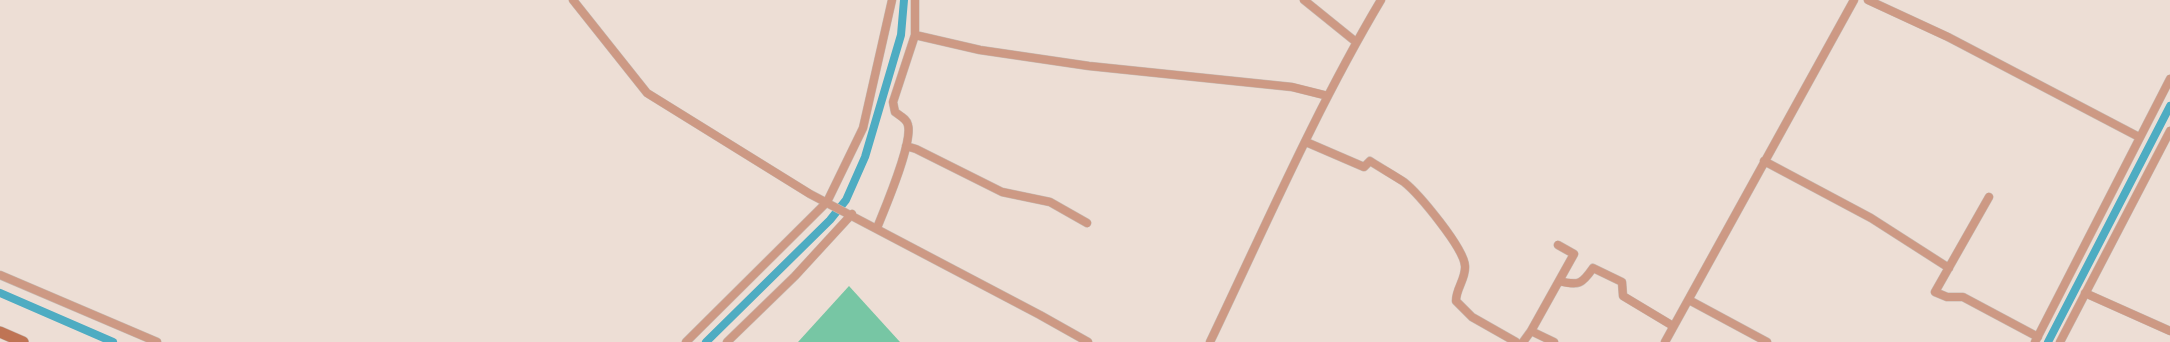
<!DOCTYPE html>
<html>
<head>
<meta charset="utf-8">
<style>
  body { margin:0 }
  canvas { display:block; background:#edded5 }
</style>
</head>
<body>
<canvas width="2170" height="342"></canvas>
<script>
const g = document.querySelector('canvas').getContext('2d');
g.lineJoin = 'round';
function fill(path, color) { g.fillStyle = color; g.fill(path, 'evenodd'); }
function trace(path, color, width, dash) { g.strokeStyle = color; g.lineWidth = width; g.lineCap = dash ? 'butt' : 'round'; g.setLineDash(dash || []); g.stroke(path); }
fill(new Path2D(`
  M849 286 900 342H798Z`), '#77c6a4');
trace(new Path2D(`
  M0 293 113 342
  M706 342 830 220 846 200 865 157 901 35 904 0
  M2048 342 2170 106`), '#4eacc2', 8);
const minor = new Path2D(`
  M573 0 647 93 810 194 1040 315 1088 342
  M1304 0 1356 42
  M1868 0 1948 37 2139 137
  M915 35 980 50 1089 66 1292 87 1328 96
  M1306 142 1364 167 1370 161C1381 168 1393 175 1404 182 1419 194 1464 248 1465 266 1466 279 1456 288 1456 301L1472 317 1516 342
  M906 146 916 149 1002 192 1050 202 1087 223
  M1764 161 1871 218 1949 268
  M1989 197 1935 292 1947 297H1963L2038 337
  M877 228C885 208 913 143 908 125 907 119 900 116 895 112L893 102 915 35V0
  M0 275 157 342
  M1559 281C1579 286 1582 284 1593 268L1622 282 1623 296 1673 326
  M2085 293 2170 331
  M1689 300 1767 342
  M1531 331 1574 254 1558 245
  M686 342 827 202 863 128 892 0
  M727 342 795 276 852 214
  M1210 342C1265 227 1316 109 1381 0
  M1523 342 1531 331 1554 342
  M1665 342 1854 0
  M2035 342 2170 79
  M2060 342 2170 131`);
const secondary = new Path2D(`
  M0 332 23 342`);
trace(minor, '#c7bab2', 9);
trace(secondary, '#c7bab2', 12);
trace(minor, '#cd9984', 8);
trace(secondary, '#bf7454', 11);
</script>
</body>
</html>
